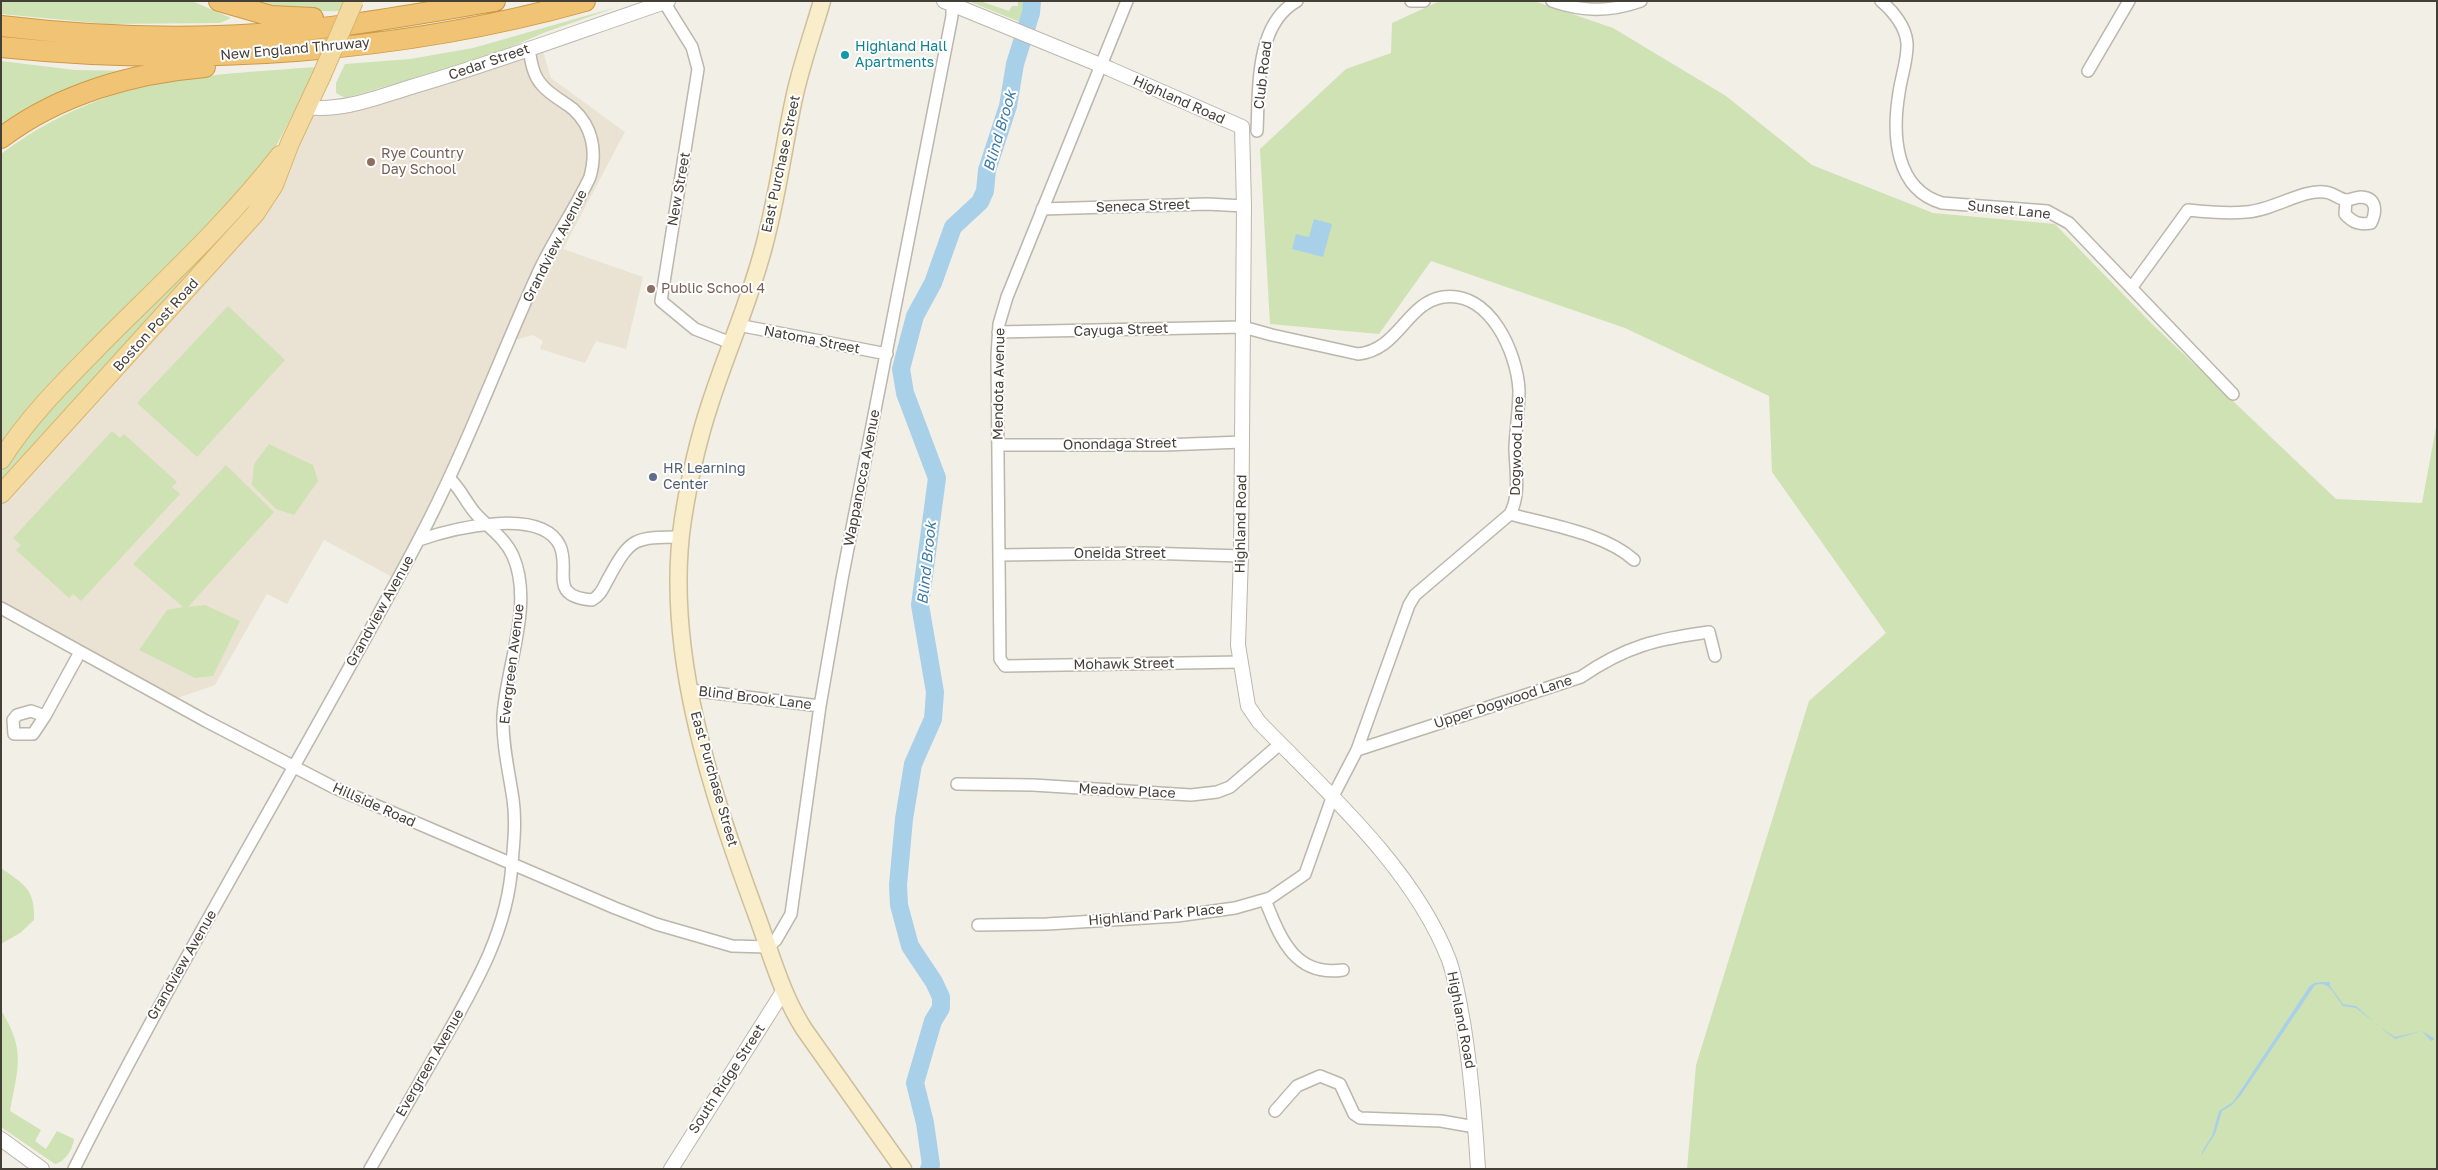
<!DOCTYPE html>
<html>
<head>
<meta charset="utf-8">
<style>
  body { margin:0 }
  #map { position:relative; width:2438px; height:1170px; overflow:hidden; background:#f2efe7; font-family:"Golos Text",sans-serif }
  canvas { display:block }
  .frame { position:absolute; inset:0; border:2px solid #443f37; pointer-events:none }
</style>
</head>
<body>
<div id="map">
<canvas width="2438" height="1170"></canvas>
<div class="frame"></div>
</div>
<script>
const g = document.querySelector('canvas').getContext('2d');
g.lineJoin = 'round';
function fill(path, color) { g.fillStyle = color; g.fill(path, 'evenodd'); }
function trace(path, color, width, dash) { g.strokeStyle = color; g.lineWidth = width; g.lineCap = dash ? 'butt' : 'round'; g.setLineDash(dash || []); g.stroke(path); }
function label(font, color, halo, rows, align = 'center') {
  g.font = font + ' "Golos Text",sans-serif'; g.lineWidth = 4; g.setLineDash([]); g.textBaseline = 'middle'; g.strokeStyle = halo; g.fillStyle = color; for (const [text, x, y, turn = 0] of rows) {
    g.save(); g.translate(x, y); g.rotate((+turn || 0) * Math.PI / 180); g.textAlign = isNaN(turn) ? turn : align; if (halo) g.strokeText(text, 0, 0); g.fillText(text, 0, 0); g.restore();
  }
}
fill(new Path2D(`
  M542 48 551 78 625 132 563 249 643 277 626 349 596 341 585 363 540 349 543 341 533 335 501 344 425 519 394 578 324 540 287 604 267 594 215 685 172 700 1 603V504L31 466 281 186 313 114Z`), '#eae3d3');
fill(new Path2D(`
  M1 1H192L231 18 220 23 107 24 1 14Z
  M246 1H345L341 11C308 12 278 7 246 1Z
  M968 1H980L1009 11 1012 6H1018V1H1037L1035 28Z
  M1440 1H1534L1613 28 1726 96 1812 165 1933 213 2055 224 2153 325 2336 499 2422 503 2437 422V1169H1687L1696 1065 1809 701 1886 633 1772 472 1769 396 1625 328 1431 261 1379 334 1270 324 1260 149 1346 69 1391 53 1392 23Z
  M617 7 546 32 487 57 349 97H343L336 93V83L345 64 410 59 473 48Z
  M1 61 75 70 141 71 1 131Z
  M317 67 271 156 247 190 1 448V154C105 77 194 76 317 67Z
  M269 180 261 197 1 489V473L41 413Z
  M228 306 285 360 197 457 137 403Z
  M112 431 120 438 124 434 177 482 172 487 180 494 81 601 73 594 69 598 16 550 21 545 13 538Z
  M269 444 313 465 318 481 294 515 276 509 252 485 254 464Z
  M226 465 274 512 188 607 205 605 240 621 213 676 195 678 139 650 167 610 183 607 133 564Z
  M1 868C25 885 35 889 34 920L20 933 1 944Z
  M1 1010C26 1051 18 1067 10 1111L41 1130 35 1141 46 1149 57 1131 74 1139C73 1149 65 1162 55 1164L1 1127Z`), '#cee2b4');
fill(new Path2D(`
  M1314 219 1332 224 1323 257 1292 249 1296 234 1309 237Z
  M2322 982H2330V986L2343 1004 2356 1006 2377 1025 2395 1037 2422 1031 2435 1039 2431 1041 2422 1031 2395 1039 2356 1008 2343 1006C2335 997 2330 980 2315 985L2241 1095 2232 1105 2222 1111 2215 1134 2201 1156 2203 1150 2212 1136 2219 1111 2233 1102 2309 987 2314 983Z`), '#a9d0e9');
trace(new Path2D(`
  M929 1169 931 1165 925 1123 915 1083 933 1021 941 1008V997L934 982 910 946 899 905 898 885 904 819 913 764 933 719 935 692 920 605 937 478 905 393 901 369 915 316 933 283 953 227 980 202 985 191 987 170 1008 106 1015 64 1031 13 1032 1`), '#a9d0e9', 18);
const minor = new Path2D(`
  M1127 1 1007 297 999 324 997 357 1000 659 1005 666 1241 662
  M1411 1H1424
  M1552 1C1583 12 1610 12 1641 1
  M1881 1C1893 11 1906 27 1907 43 1908 59 1901 77 1899 93 1892 135 1895 189 1942 203L2047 211 2069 223 2233 394
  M664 2 692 47 698 69 661 301 695 329 731 343
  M2088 71 2129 1
  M1257 131C1259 89 1255 24 1297 1
  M1042 209 1207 204 1244 206
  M2132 287 2188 210C2207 212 2227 214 2246 212 2271 211 2303 189 2324 192 2332 192 2339 199 2346 200 2351 200 2356 197 2361 197 2378 198 2376 213 2371 223 2360 225 2353 223 2345 214L2346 200
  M738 325 887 354
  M999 445H1164L1242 442
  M1510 514C1549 525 1604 533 1634 560
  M419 540C451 529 541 506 560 546 571 571 547 596 592 600 601 595 603 588 608 579 631 537 634 537 682 537
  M999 555 1145 553 1241 556
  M1 608 206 721 333 787 615 908 656 924 732 946 768 947 776 940 791 914 820 706 842 579 952 16V5
  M690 690 820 706
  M31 711 45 716 33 734H14L13 720 17 715Z
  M45 716 80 652
  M1357 750 1581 677C1626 646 1657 639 1709 632L1715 656
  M957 784 1033 785 1191 795 1217 792 1230 787 1280 744
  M1265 900C1280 937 1294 977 1343 970
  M978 925 1047 924 1177 916 1235 908 1270 898 1305 874 1332 798 1357 750 1409 605 1415 595 1510 514C1521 494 1515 469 1515 447 1516 428 1519 409 1519 390 1517 353 1490 290 1443 297 1406 303 1399 350 1358 354L1272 335 1243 327 998 332
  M1275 1111 1297 1086 1320 1076 1340 1084 1354 1114 1360 1118 1441 1121 1475 1127
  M74 1169C181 956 306 753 417 543 464 455 498 361 539 271 554 239 575 209 590 177 597 152 593 127 573 109 563 101 550 95 542 85 533 76 531 61 529 49
  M370 1169C392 1130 414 1092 436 1054 470 994 508 934 512 863 514 842 516 820 513 799 509 772 502 744 503 716 506 667 534 604 513 556 505 538 489 528 476 514 466 503 461 489 449 478`);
const tertiary = new Path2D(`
  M944 1 1110 69 1242 127 1244 206 1241 556 1238 645 1248 706 1259 722C1326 791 1414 869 1449 960 1456 980 1459 1001 1463 1022 1471 1071 1475 1119 1478 1169
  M307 107C342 112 378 97 411 87 498 62 582 30 668 1
  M1 1139 42 1169
  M671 1169 784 990`);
const secondary = new Path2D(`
  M822 1C813 32 802 63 795 94 783 148 777 203 761 257 747 307 726 354 710 404 698 440 689 481 683 519 663 650 712 794 757 916 771 954 782 995 804 1029L903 1169`);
const primary = new Path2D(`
  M1 460C30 414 68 378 105 340 165 280 228 222 280 155
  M1 494 255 214 274 185 290 143 321 77`);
const motorway = new Path2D(`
  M219 1 271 16 313 18
  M1 26C86 36 173 40 258 34 338 29 416 14 495 1
  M1 47C193 67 400 53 585 1
  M1 138C59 94 133 73 205 67`);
trace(minor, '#bcb6ab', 14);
trace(tertiary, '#bcb6ab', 16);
trace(secondary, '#cdbf9b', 19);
trace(primary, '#d8b66f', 20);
trace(motorway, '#ce9945', 22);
trace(minor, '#fff', 11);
trace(tertiary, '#fff', 14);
trace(secondary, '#f9edca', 16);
trace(primary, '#f4da9e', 18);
trace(motorway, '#f0c474', 20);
const primaryBridge = new Path2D(`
  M321 77 354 1`);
trace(primaryBridge, '#d8b66f', 20, []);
trace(primaryBridge, '#f4da9e', 18);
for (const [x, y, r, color] of [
  [845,55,5,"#0f9aa8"],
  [371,162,5,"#8d6e63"],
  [651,289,5,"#8d6e63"],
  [653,477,5,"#5c6f8a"]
]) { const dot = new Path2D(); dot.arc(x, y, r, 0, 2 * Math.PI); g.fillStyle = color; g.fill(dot); trace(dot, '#fff', 2); }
label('14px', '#0d838f', '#fff', [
  ["Highland Hall",855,47],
  ["Apartments",855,63]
], 'left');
label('14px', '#443f37', '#fff', [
  ["New England Thruway",295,49,-5],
  ["Cedar Street",489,62,-19],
  ["Club Road",1263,75,-83],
  ["Highland Road",1179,100,24],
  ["East Purchase Street",781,164,-78],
  ["New Street",679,189,-80],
  ["Seneca Street",1143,206,-2],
  ["Sunset Lane",2009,210,6],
  ["Grandview Avenue",555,246,-63],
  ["Boston Post Road",156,325,-48],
  ["Cayuga Street",1121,330,-2],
  ["Natoma Street",812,340,11],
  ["Mendota Avenue",999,384,-89],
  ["Onondaga Street",1120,444,-1],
  ["Dogwood Lane",1517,446,-88],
  ["Wappanocca Avenue",862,478,-79],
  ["Highland Road",1241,524,-89],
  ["Oneida Street",1120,554],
  ["Grandview Avenue",380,611,-61],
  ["Evergreen Avenue",512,664,-83],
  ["Mohawk Street",1124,664,-1],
  ["Blind Brook Lane",755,698,7],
  ["Upper Dogwood Lane",1503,702,-18],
  ["East Purchase Street",714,779,74],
  ["Meadow Place",1127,791,3],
  ["Hillside Road",374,805,24],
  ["Highland Park Place",1156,915,-5],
  ["Grandview Avenue",182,965,-60],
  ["Highland Road",1461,1020,79],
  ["Evergreen Avenue",430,1063,-60],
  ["South Ridge Street",727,1079,-57]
]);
label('14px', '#785e54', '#fff', [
  ["Rye Country",381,154],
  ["Day School",381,170],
  ["Public School 4",661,289]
], 'left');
label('14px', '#4e5e75', '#fff', [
  ["HR Learning",663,469],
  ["Center",663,485]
], 'left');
label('italic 15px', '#3a7ba6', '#fff', [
  ["Blind Brook",1000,131,-74],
  ["Blind Brook",927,563,-84]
]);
</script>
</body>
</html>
